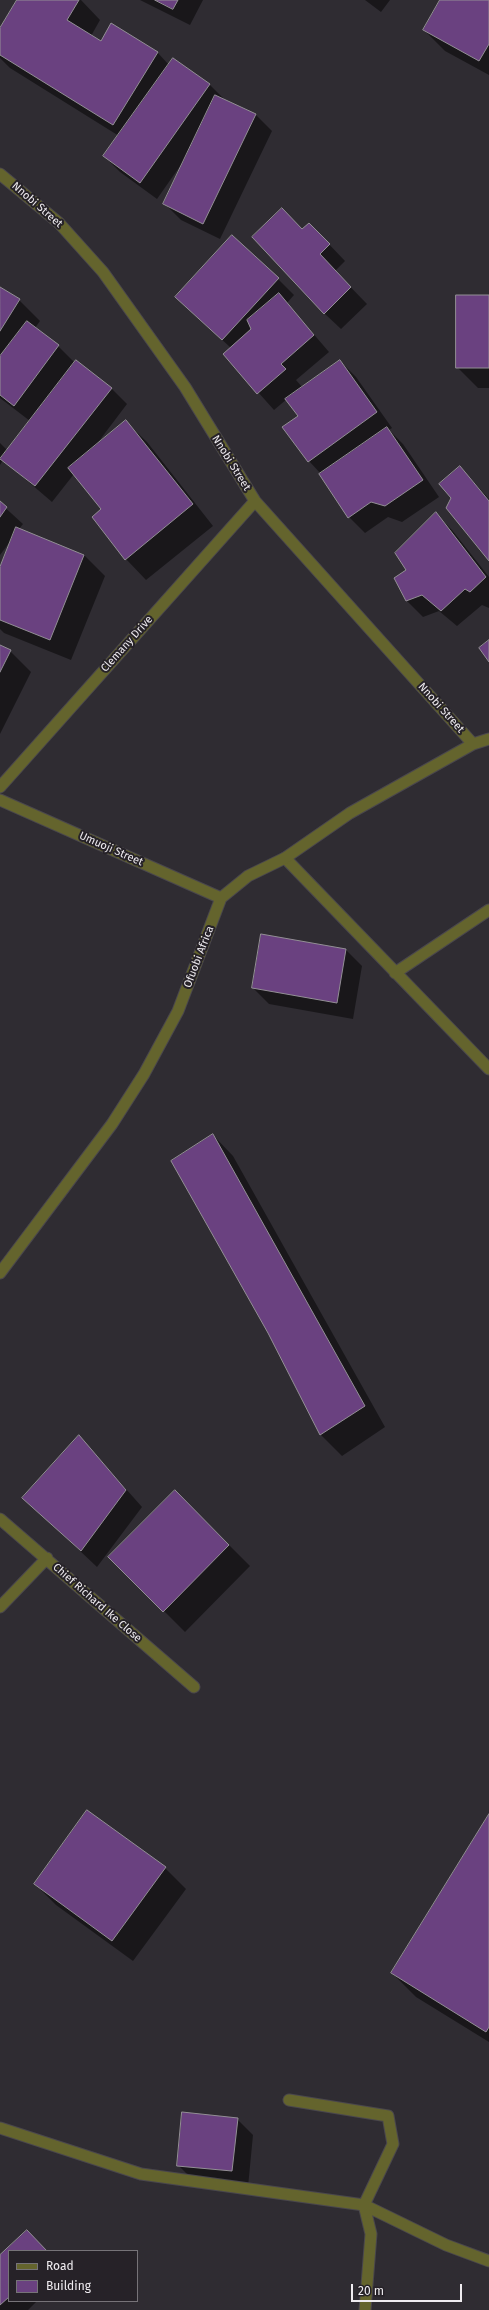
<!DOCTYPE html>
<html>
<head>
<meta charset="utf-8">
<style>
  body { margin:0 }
  #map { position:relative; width:489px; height:2310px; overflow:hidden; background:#2f2c32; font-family:"Fira Sans",sans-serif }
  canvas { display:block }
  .legend { position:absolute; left:8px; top:2250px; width:130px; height:52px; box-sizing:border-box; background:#262228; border:1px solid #767378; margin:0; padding:5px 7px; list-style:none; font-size:12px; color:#efecf0 }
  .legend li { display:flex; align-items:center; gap:8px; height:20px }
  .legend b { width:20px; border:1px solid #767378 }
  .scale { position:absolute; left:351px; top:2284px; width:111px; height:18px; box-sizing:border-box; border:2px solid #efecf0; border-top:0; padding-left:5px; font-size:12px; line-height:14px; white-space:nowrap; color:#efecf0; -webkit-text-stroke:3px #262228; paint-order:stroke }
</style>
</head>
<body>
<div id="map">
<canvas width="489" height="2310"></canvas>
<ul class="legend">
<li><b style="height:5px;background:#64642d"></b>Road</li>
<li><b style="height:11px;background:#6a4180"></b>Building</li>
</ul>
<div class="scale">20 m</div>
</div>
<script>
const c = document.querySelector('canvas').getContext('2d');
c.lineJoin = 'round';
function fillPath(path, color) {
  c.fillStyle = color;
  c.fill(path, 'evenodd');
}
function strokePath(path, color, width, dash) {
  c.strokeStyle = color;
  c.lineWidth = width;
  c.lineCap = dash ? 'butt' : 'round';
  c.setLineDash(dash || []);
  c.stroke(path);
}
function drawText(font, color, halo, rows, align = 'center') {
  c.font = font + ' "Fira Sans",sans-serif';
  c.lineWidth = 4;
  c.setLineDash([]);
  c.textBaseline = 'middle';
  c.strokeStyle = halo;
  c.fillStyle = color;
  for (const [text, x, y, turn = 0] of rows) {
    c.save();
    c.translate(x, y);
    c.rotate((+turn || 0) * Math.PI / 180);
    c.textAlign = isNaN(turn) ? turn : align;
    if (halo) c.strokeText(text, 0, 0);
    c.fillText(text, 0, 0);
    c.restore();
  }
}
fillPath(new Path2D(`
  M18 0H81L100 20 91 36 101 42 158 53 169 65 173 59 210 85 226 101 256 115 272 131 220 239 181 220 165 204 185 159 157 199 120 172 104 156 119 136 10 68 0 58V30Z
  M140 0H203L190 25Z
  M365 0H390L381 12Z
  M441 0H489V75L445 51 424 30Z
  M303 230 325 240 345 261 335 271 367 304 341 329 324 313Z
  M278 279 294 295 287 303 329 352 296 380 303 388 340 361 356 377 392 428 389 430 403 444 439 497 402 522 388 517 365 533 349 517 321 474 309 461 299 416 287 399 274 410 224 354 231 348 193 313Z
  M0 288 19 300 40 321 35 328 58 346 75 363 111 388 127 404 96 445 126 422 147 442 213 526 146 580 126 559 103 509 74 474 52 502 3 460 0 465V443L8 451 30 421 0 398Z
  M489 296V388H478L457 367Z
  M460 467 489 499V559L452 498Z
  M0 503 23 524 19 529 84 555 105 576 71 660 4 633 0 629V570L12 539 0 555Z
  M436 514 452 530 489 577V608L482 605 457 626 439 611 423 617 407 601 395 578 408 570Z
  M0 646 10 651 31 672 0 734Z
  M346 950 362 966 353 1019 269 1004 253 988Z
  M213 1135 233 1156 385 1427 342 1456 321 1435 269 1333Z
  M79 1436 142 1507 97 1567 24 1498Z
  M175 1491 250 1566 185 1632 110 1557Z
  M489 1816V2042L416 1997 392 1973Z
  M165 1868 186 1889 133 1961 56 1905 35 1884Z
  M237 2119 253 2135 248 2187 195 2182 178 2165Z
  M27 2231 47 2251H9V2301H37L28 2310H0V2257Z`), '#0007');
const building = new Path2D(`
  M17 0H79L67 20 101 41 111 23 158 52 113 125 0 55V28Z
  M155 0H178L173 9Z
  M440 0H489V44L479 61 423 30Z
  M173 58 210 84 140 183 103 156Z
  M215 95 256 114 203 224 163 204Z
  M282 208 302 229 309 223 330 244 320 254 351 287 324 314 252 237Z
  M232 235 279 278 222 340 175 297Z
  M0 287 20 299 0 331Z
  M279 293 314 335 281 364 286 369 257 394 223 354 251 329 247 320Z
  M456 295H489V368H456Z
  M27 321 59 345 14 406 0 395V356Z
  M76 360 112 388 35 486 0 459Z
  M340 360 377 412 308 462 282 427 298 416 285 399Z
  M126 420 193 504 125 560 92 517 101 509 68 468Z
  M387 427 423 480 385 506 371 502 348 518 319 474Z
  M460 466 489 501V561L446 508 451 498 439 484Z
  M0 501 7 507 0 517Z
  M436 512 486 577 470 592 465 589 441 611 422 595 406 601 394 578 406 570 395 553Z
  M16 527 84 555 50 640 0 620V567Z
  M489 640V662L479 648Z
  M0 645 11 650 0 672Z
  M261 934 346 949 337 1003 252 988Z
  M213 1134 365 1406 320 1435 268 1333 171 1161Z
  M79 1435 126 1490 81 1551 22 1498Z
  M175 1490 229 1545 163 1612 108 1557Z
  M87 1810 166 1867 112 1941 34 1884Z
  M489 1814V2027L486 2032 391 1973Z
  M182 2112 238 2118 232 2171 177 2166Z
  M27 2230 47 2251H9V2297L0 2305V2255Z`);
fillPath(building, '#6a4180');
strokePath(building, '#938f95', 1);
const service = new Path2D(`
  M285 858 489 1069
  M395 973 489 910`);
const minor = new Path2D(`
  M0 174 59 223 103 272 185 387 255 501 473 744
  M0 787 255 501
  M0 800 221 898
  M0 1273 112 1124 144 1074 178 1011 221 898 248 876 285 858 350 813 473 744 489 739
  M0 1519 194 1687
  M0 1607 47 1558
  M289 2100 388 2116 393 2144 364 2205 371 2234 365 2310
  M0 2128 141 2174 364 2205 446 2245 489 2261`);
strokePath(service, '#4a474d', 13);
strokePath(minor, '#4a474d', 13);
strokePath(service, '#64642d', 11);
strokePath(minor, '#64642d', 11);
drawText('11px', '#efecf0', '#262228', [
  ["Nnobi Street",37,205,41],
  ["Nnobi Street",231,463,58],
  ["Clemany Drive",127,644,-48],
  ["Nnobi Street",441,708,48],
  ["Umuoji Street",111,849,24],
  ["Ofuobi Africa",199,957,-69],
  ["Chief Richard Ike Close",97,1603,41]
]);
</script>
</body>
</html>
